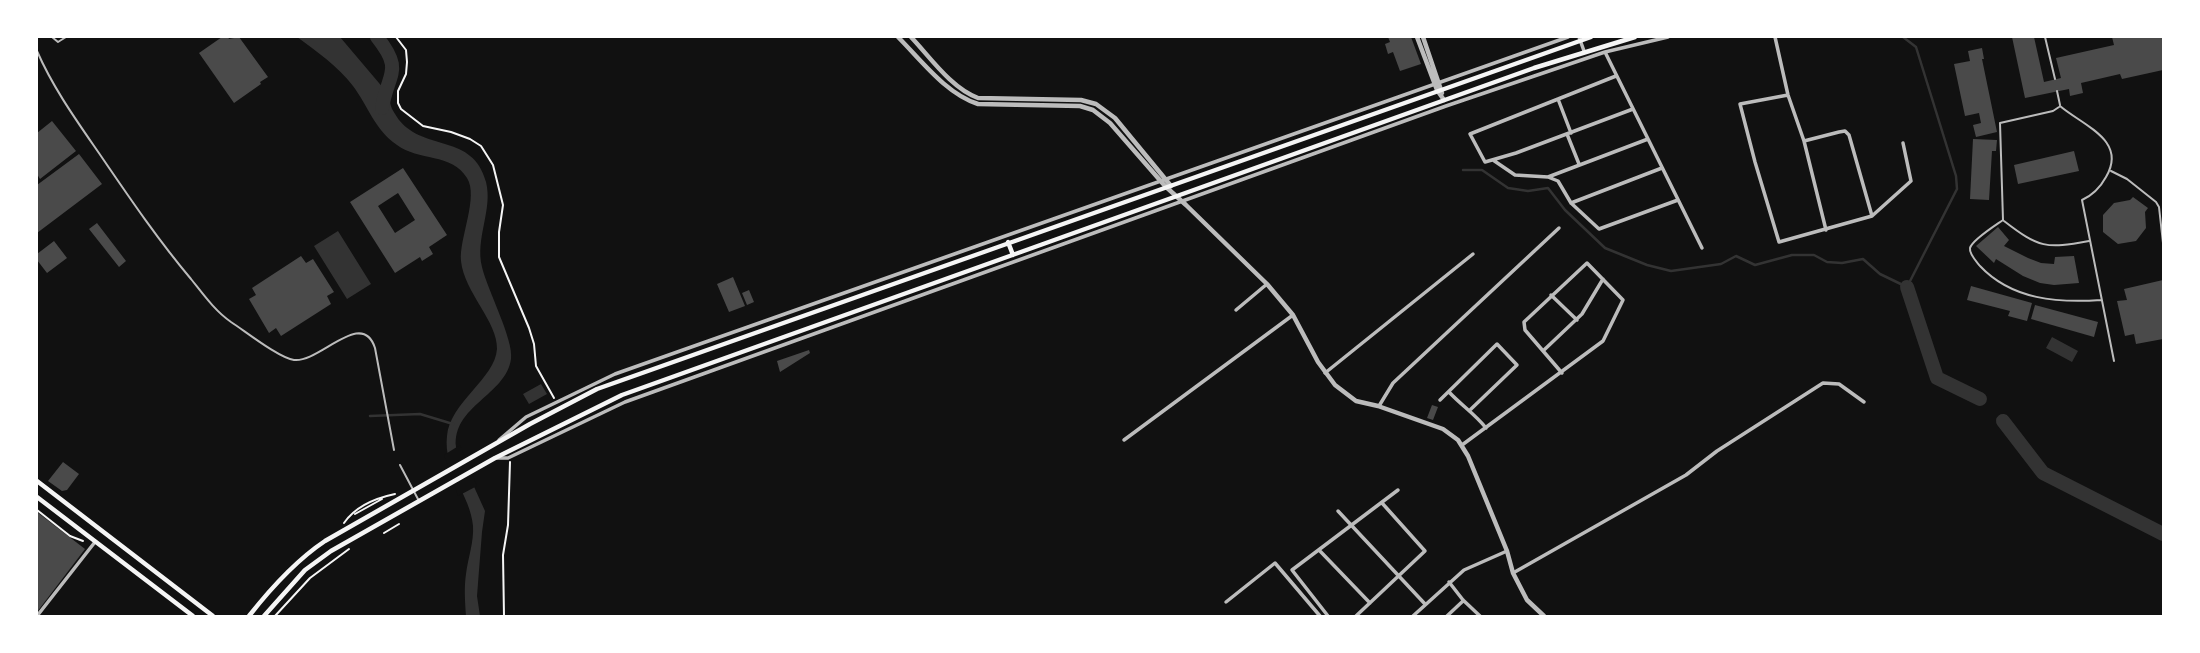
<!DOCTYPE html>
<html>
<head>
<meta charset="utf-8">
<style>
  body { margin:0 }
  #map { position:relative; width:2200px; height:653px; overflow:hidden; background:#111; font-family:"Public Sans",sans-serif }
  canvas { display:block }
  .frame { position:absolute; inset:0; border:38px solid #fff; pointer-events:none }
</style>
</head>
<body>
<div id="map">
<canvas width="2200" height="653"></canvas>
<div class="frame"></div>
</div>
<script>
const c = document.querySelector('canvas').getContext('2d');
c.lineJoin = 'round';
function fillPath(path, color) {
  c.fillStyle = color;
  c.fill(path, 'evenodd');
}
function strokePath(path, color, width, dash) {
  c.strokeStyle = color;
  c.lineWidth = width;
  c.lineCap = dash ? 'butt' : 'round';
  c.setLineDash(dash || []);
  c.stroke(path);
}
fillPath(new Path2D(`
  M297 37H340L390 96C389 106 393 111 399 120 425 152 473 133 486 182 493 210 475 238 482 267 487 289 514 340 511 359 506 395 452 406 456 447L485 511 482 532 477 596 480 616H466C465 602 464 587 466 574 468 558 474 542 473 526 471 496 443 470 447 436 450 402 495 379 497 349 498 322 464 292 461 261 459 238 479 197 467 178 452 153 418 161 397 145 375 130 368 106 353 86 338 66 316 51 297 37Z
  M338 231 371 284 347 299 314 246Z
  M2052 337 2078 351 2072 362 2046 348Z
  M541 384 547 394 529 404 523 394Z`), '#333');
fillPath(new Path2D(`
  M460 445 477 486 458 496 444 455Z`), '#111');
strokePath(new Path2D(`
  M1463 170H1482L1508 188 1528 191 1548 188 1565 210 1605 248 1647 265 1671 271 1721 264 1736 256 1755 265 1792 255H1814L1827 262 1842 263 1863 259 1880 274 1907 287 1957 189 1956 176 1916 47 1903 37
  M370 416 420 414 453 424`), '#333', 2.5);
strokePath(new Path2D(`
  M377 37C404 71 388 72 382 108
  M1907 287 1937 378 1980 399
  M2003 421 2043 473 2163 534`), '#333', 14);
fillPath(new Path2D(`
  M222 37H228L229 39 239 37 268 77 260 82 261 84 234 103 199 53Z
  M1388 37H1411L1421 64 1400 71 1393 52 1388 54 1385 44 1390 42Z
  M2012 37H2034L2044 82 2061 78 2056 58 2114 45 2112 37H2163V70L2122 79 2120 74 2081 83 2083 93 2070 96 2069 89 2025 98Z
  M1982 48 1984 59H1982L1997 132 1976 137 1973 125 1981 123 1979 113 1965 116 1954 64 1970 61 1968 51Z
  M52 121 76 151 40 179 37 174V133Z
  M1973 139 1997 140 1996 151H1992L1989 200 1970 199Z
  M2074 151 2079 171 2018 184 2014 165Z
  M79 154 102 184 37 233V185Z
  M403 168 447 235 429 247 433 254 422 261 420 257 395 273 350 202ZM398 193 415 220 395 233 378 206Z
  M2133 197 2148 208 2145 212 2146 228 2136 241 2118 244 2103 232V215L2114 203 2130 200Z
  M97 223 126 261 119 267 89 229Z
  M1998 227 2009 240 2004 246 2028 258 2041 263 2054 264 2055 257 2074 256 2079 283 2054 285 2040 283 2023 276 1996 259 1994 263 1976 246Z
  M54 241 67 258 47 273 37 260V254Z
  M301 256 306 263 313 259 334 292 327 296 331 304 281 336 276 328 269 333 249 299 256 295 252 288Z
  M733 277 745 306 729 312 717 284Z
  M2163 280V339L2136 344 2134 334 2125 336 2117 301 2127 300 2124 289Z
  M1971 286 2032 303 2027 321 2008 316 2010 311 1967 300Z
  M749 290 754 302 747 305 742 293Z
  M2035 305 2098 322 2094 337 2031 319Z
  M809 350 810 353 780 372 777 361Z
  M1432 405 1438 407 1433 420 1427 418Z
  M63 462 79 474 67 490 62 491 48 481Z
  M37 512 85 549 37 612Z`), '#4a4a4a');
strokePath(new Path2D(`
  M396 37 406 50 407 62 406 74 398 91V103L401 109 423 126 451 132 470 139 481 146 493 165 503 205 499 232V257L529 328 534 344 536 366 554 398
  M37 510 70 536 83 541
  M355 514 382 499
  M344 523C355 507 376 498 395 494
  M384 533 399 524
  M275 616 310 578 349 549
  M504 616 503 555 508 525 510 462`), '#f5f5f5', 2);
strokePath(new Path2D(`
  M52 37 58 42 66 37
  M2045 37 2055 79
  M37 51C54 90 79 124 103 159 131 200 159 241 191 279 203 294 215 311 231 322 245 331 279 358 294 360 320 363 362 308 375 348L394 450
  M2057 91 2060 105
  M2060 106C2082 125 2128 140 2106 177 2100 188 2093 195 2082 200L2114 361
  M2111 171 2127 179 2156 202 2159 207 2163 243
  M2003 220C1996 225 1972 240 1970 248 1969 254 1976 261 1980 266 2012 300 2058 303 2101 300
  M2003 220 2000 123 2053 111 2059 107
  M2004 221C2039 248 2046 249 2089 241
  M400 465 419 501`), '#bcbcbc', 2);
strokePath(new Path2D(`
  M1579 37 1584 51
  M1775 37 1788 95 1804 141 1826 230
  M1605 52 1702 248
  M1616 76 1470 134 1485 162 1516 153 1633 109
  M1788 95 1740 104 1755 162 1779 242 1872 216 1849 135 1845 131 1839 132 1804 141
  M1558 99 1571 133
  M1567 134 1579 164
  M1493 160 1515 175 1548 177 1558 181 1571 203 1599 229 1678 200
  M1548 177 1648 139
  M1571 203 1662 168
  M1872 216 1911 181 1903 143
  M1551 295 1577 320
  M1236 310 1267 284
  M1544 350 1582 314 1603 279
  M1325 373 1473 254
  M1449 392C1461 405 1475 414 1486 428
  M1440 400 1497 344 1517 365 1470 410
  M1379 406 1393 383 1559 228
  M499 440 526 417 615 374 1568 37
  M1124 440 1293 315
  M1462 445 1603 341 1623 300 1587 263 1524 322 1525 330 1562 373
  M496 458H508L625 402 1446 106 1605 52 1668 37
  M1338 511 1425 604
  M1319 550 1370 603
  M1513 573 1686 475 1717 451 1823 383 1839 384 1864 402
  M1449 582 1463 600 1480 616
  M1226 602 1275 563 1320 616
  M37 616 95 542
  M1328 616 1292 570 1398 490
  M1356 616 1425 551 1382 503
  M1413 616 1464 570 1507 551
  M1447 616 1463 601`), '#bcbcbc', 3.5);
strokePath(new Path2D(`
  M898 37C921 60 946 94 978 104L1080 106 1093 110 1110 123 1165 186 1186 205 1267 284 1293 315 1318 362 1335 385 1356 401 1378 406 1443 429 1458 440 1468 456 1507 551 1513 573 1527 600 1544 616
  M911 37C930 57 951 88 978 98L1081 100 1096 104 1115 118 1171 186
  M1417 37 1437 90 1444 100
  M1423 37 1442 93`), '#bcbcbc', 4.5);
strokePath(new Path2D(`
  M1008 242 1013 255
  M37 481 213 616
  M37 497 193 616
  M249 616C271 588 295 561 325 541L530 424 597 389 1591 37
  M264 616 305 570 331 551 495 458 622 395 1534 68 1635 37`), '#f5f5f5', 4.5);
</script>
</body>
</html>
